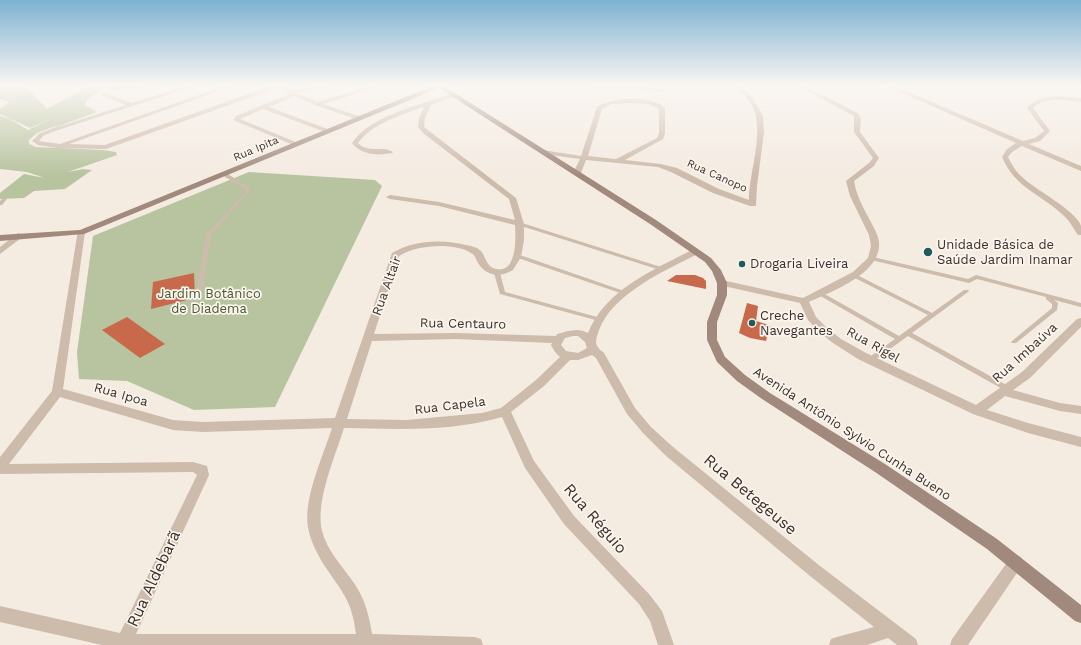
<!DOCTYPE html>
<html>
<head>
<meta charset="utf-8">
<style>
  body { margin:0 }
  canvas { display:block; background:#f4ebe1 }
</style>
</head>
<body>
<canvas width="1081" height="645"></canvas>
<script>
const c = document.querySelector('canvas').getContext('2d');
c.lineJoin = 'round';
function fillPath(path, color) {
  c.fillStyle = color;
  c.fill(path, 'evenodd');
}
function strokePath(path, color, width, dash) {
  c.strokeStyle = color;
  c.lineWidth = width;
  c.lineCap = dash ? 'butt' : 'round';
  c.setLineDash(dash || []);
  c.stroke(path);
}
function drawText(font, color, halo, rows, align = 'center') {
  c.font = font + ' "Work Sans",sans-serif';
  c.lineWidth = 3.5;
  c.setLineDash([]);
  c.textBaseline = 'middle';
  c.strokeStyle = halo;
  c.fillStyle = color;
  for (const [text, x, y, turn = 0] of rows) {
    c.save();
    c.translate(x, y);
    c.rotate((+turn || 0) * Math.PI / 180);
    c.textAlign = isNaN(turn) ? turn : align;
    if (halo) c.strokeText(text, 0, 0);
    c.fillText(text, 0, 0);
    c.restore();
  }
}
fillPath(new Path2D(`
  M8 85H25L47 109 80 91 86 85H110C102 91 88 96 85 105L97 112 51 129 58 125 37 133 29 140V144L36 147 103 150 116 152 117 155 68 172 83 169 92 170 65 189 34 191 24 198 0 199V193L24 174 45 178 27 172 0 169V116L10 119 28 130 53 118 30 128 0 114V109L9 102 0 99V86Z
  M249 172 375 180 382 186 275 407 194 410 127 381 79 379 77 352 93 236Z`), '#b8c4a0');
fillPath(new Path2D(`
  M113 85H152V86L109 90Z
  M194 273 195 298 151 309 153 282Z
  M676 275H695L703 278 706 281V289L667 281Z
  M747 303 758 306 756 321 769 325 775 331 762 334 767 337 766 341 750 338 739 333Z
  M127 317 165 344 140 358 102 330Z`), '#c8694b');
fillPath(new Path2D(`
  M222 173H226L249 187 250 191 211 235 202 292 199 294 196 292 206 235 246 191 245 189 222 175Z
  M3 198H7V199L2 205H0V201Z
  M518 223H522L664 268 665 269 662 271 660 270 518 225Z
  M517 254 627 292 628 293 627 294H623L515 257 514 256 515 255Z
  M873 257 968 279 976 275 1081 303V307L1054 300 1058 303 1057 310 1016 343H1012L1011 342 1012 341 1052 308V304L1046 299V297L977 279 969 283 871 260 870 259Z
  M497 271 500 273 505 292 601 318 602 319 599 321 500 294 494 273Z
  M853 273 932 313 964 290H968L969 291 968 292 912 333 1010 387 1011 389 1010 391H1006L908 336 872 362H868L867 360 868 358 895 339 817 294 816 293 817 292H821L899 336 928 315 851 276 850 275 851 274Z`), '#cdbbac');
fillPath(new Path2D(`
  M189 85H198L52 132 43 136 39 141 60 144 227 85H236L69 144 105 145 273 85H281L292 90 331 85H347L298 93 317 102 374 85H383L323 104 361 117V119L359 120 315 105 295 96 269 107 330 130 331 131 328 133 263 109 240 119 298 143V145L296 146 233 120 236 116 290 94 277 88 106 149 57 148 38 145 32 141 39 134 48 130 126 105 101 95V93H105L132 103Z
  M579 85 663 88 666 90 663 92 582 87Z
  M730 85H737L750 94 763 116 764 132 757 186 756 206H750L713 193 671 172 658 167 586 160 581 173 577 175 573 173 580 159 543 154 540 152 543 150 581 156 597 107C613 97 651 95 665 108V133L663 139 625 160 661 164 677 168 719 189 749 200C749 169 770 120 745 96 741 92 735 89 730 85ZM631 103 649 104 659 109V133L657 138 616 159 588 156 602 109 612 104Z
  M796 85H803L859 114 861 120 860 132 879 158 874 166 854 181C857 200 868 215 876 232 893 269 835 290 809 302L816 317 826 327 841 339 866 353 976 405 1022 372 1077 319 1081 318V327L1030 378 1013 390 1060 403 1081 406V414L1060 411 1005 396 987 410 1028 423 1081 437V447L1028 433 973 414 858 359 833 343 818 331 808 320 800 303 719 285 717 283 722 280 803 298 853 272 868 258 871 246 869 235 850 196 846 181 869 163 873 158 854 132V116Z
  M884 85H892L1023 141 1035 138 1044 131 1027 108C1040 92 1063 97 1081 98V102C1066 100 1045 96 1033 108L1050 131 1040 141 1029 144 1081 166V171L1022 146 1012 152 1008 157C1012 165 1016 172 1022 177 1034 189 1077 211 1081 226 1081 229 1081 233 1081 235H1078C1073 228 1070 221 1063 215 1041 194 1015 188 1002 157L1007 149 1016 143Z
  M451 94 456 95 431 105 425 118 424 127 516 198 524 224V240L521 257 513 270C500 278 486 276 478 263 476 259 475 255 471 253 453 242 416 245 399 256L374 334 456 333 556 336 557 334C568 331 578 327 588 333 605 290 653 270 692 250H698L699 252 698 254C666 270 613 293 599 330 595 342 594 345 604 353L635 408 651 427 673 447 820 566 916 639 918 645H897L888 638 867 645H829L831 639 837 637 874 627 810 576 665 455 643 433 627 414 596 358 592 355 578 360H570L544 386 511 412 534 461 574 516 649 594 662 611 674 645H658L650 621 639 604 564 524 525 468 502 417C451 432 396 429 344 428 335 457 315 501 322 531 327 551 343 567 354 583 365 599 369 615 372 634L475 637 481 639 483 645H102L0 622V606L120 633 197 475 193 472 0 474V457L52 391 78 230H81L85 232 63 389 173 420 203 422 335 418 392 253C414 240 442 239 466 245 471 246 477 247 481 251 486 257 486 267 496 269 517 274 516 238 515 225L439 206 390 199 386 197 390 195 439 202 515 220 509 199 423 133 418 127 419 118 424 107C402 115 372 123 358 143 368 154 383 145 393 152L392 153C378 156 361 155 352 143 371 115 420 105 451 94ZM573 336H578L585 342 587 348 578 353 566 351 561 345 565 338ZM456 339 552 343 551 345 555 352 560 357 536 380 501 408 482 413 407 420 347 419 372 341ZM60 397 173 430 203 432 332 428C323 457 301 502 309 532 312 544 318 555 324 565 342 592 352 600 356 634H136L209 475 207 466 193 462 9 464Z
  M18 233 21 234V238L0 254V247Z
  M1016 555 1021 557 1023 562 1021 567 968 645H950L952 639 1011 557Z`), '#cdbbac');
fillPath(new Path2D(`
  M435 85H442L656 220 711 258 721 270 727 283V295L717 322V340L725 357 745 375 770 393 885 464 997 539 1081 605V623L1075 621 987 549 875 472 762 399 737 381 717 362 707 340V322L717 295V283L712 271 705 262 650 224 439 88 84 234 0 241V235L80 230Z`), '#a18a7d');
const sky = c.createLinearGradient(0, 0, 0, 175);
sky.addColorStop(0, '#7eb2d2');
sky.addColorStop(0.49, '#faf6f2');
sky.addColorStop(1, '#faf6f200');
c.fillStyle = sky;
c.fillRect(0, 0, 1081, 175);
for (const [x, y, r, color] of [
  [928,252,5,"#1f5a5e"],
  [742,264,4,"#1f5a5e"],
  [752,323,4,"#1f5a5e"]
]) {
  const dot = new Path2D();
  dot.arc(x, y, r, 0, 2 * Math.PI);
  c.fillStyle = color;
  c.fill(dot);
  strokePath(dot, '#fbf5ee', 1.5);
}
drawText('11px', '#3b302b', '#fbf5ee', [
  ["Rua Ipita",256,149,-23],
  ["Rua Canopo",717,176,24]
]);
drawText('13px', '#3b302b', '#fbf5ee', [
  ["Unidade Básica de",937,245],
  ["Saúde Jardim Inamar",937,260],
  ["Drogaria Liveira",750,264],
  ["Creche",760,316],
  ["Navegantes",760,331]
], 'left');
drawText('13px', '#3b302b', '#fbf5ee', [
  ["Rua Altair",387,286,-70],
  ["Rua Centauro",463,324,1],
  ["Rua Rigel",873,345,29],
  ["Rua Imbaúva",1025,353,-42],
  ["Rua Ipoa",121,395,16],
  ["Rua Capela",450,406,-7],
  ["Avenida Antônio Sylvio Cunha Bueno",852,434,33]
]);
drawText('13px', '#4a5a2e', '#fbf5ee', [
  ["Jardim Botânico",209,294],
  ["de Diadema",209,309]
]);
drawText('16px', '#3b302b', '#fbf5ee', [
  ["Rua Betegeuse",750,495,40],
  ["Rua Réguio",595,519,49],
  ["Rua Aldebarã",154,579,-65]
]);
</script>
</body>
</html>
